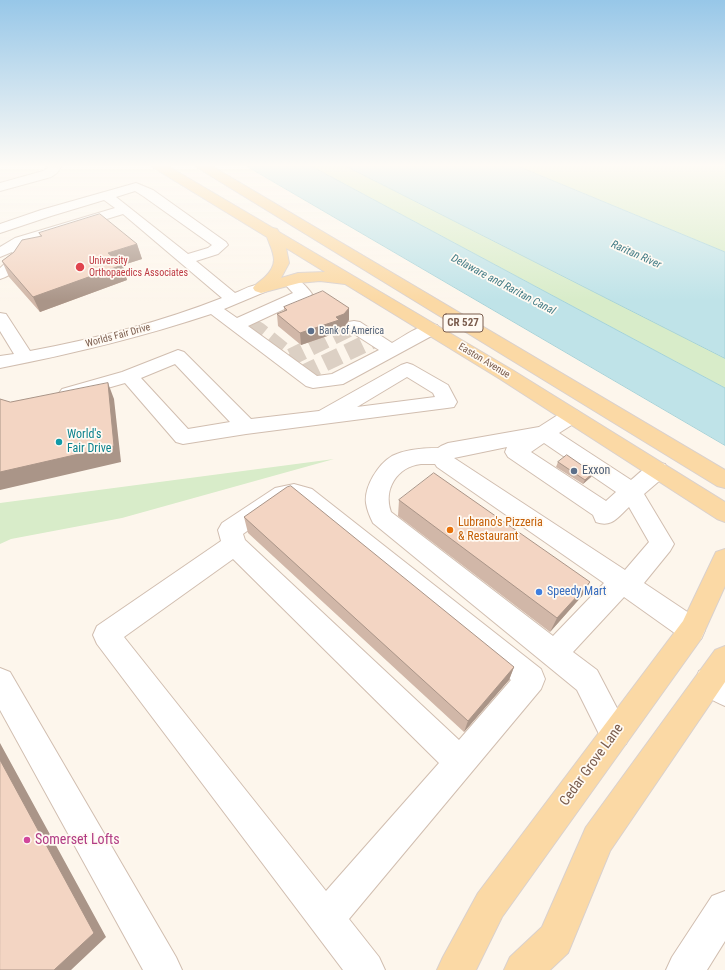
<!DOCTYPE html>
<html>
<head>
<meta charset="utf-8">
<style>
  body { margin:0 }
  canvas { display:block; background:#fdf6ec }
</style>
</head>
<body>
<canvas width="725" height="970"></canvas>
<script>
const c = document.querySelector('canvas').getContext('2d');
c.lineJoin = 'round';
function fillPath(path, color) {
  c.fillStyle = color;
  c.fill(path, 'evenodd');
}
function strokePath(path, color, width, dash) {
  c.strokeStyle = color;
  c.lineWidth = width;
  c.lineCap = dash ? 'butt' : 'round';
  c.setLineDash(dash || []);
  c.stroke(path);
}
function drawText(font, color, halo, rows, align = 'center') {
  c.font = font + ' "Roboto Condensed",sans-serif';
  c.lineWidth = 3.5;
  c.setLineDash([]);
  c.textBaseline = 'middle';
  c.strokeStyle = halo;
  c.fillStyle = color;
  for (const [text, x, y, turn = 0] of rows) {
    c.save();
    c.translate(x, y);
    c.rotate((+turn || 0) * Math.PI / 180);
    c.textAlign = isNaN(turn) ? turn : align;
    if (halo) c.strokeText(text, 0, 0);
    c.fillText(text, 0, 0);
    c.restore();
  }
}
fillPath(new Path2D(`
  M309 165H344L725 358V388Z
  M515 165H725V252Z
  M334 459 122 518 11 539 0 544V503Z`), '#d8ecc9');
const water = new Path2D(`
  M245 165H309L725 388V445Z
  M344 165H515L725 252V358Z`);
fillPath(water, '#bfe3e8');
strokePath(water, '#a5d3da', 1);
strokePath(new Path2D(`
  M248 334 258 330 291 357 354 326
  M302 374 375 339`), '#dcd0c4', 17, [17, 8]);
const minor = new Path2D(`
  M46 165H60L61 167 57 173 51 177 0 191V183L43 171 48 168Z
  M136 183 153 190 226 242 228 245 218 254 196 261 235 293C245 289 256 282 267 285L269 288 267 291 224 309 237 318 293 293 282 281 285 278C296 275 306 285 312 294L310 297 248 326 317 376 332 374 379 350 348 330 346 326 348 322 354 321 360 322 392 343C405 336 422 322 437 325L440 329 437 333 343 384 313 388 306 386 211 314C142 337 71 354 0 368V356L14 354 0 331V313L6 314 30 351C95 339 161 322 222 298L123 214 25 244 22 246 27 254C22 266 13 275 0 279V268L9 260 13 254 12 252 0 257V247L15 238 115 208 104 200 51 216 0 233V224L41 210ZM135 191 143 196 212 245 208 248 188 254 116 197Z
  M178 350 184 352 251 419 319 411 401 365 407 363 413 365 448 385 457 402 454 407 447 408 246 434 183 444 176 442 125 383 69 399 62 397 59 393 62 389 122 372ZM175 364 230 422 188 429 141 378ZM407 377 433 393 435 397 357 407Z
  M571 409 578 411 581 416 578 421 559 433 631 480C642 471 650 460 665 464L668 470 665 476 644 494 674 544 670 551 644 583 701 621 705 630 701 639 692 642 683 639 624 597 573 652 597 670 630 733 626 744 615 748 604 744 577 690 373 523C370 517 367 510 366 503 364 487 378 464 392 456 406 449 423 448 438 448L441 446 448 443 539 427 564 411ZM544 443 616 492 606 501 531 452ZM507 447 505 452 508 457 593 515 596 522C612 528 618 517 629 507L649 542 625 570 454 458ZM421 464H435L437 467 604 583 553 636 391 512C383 489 397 467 421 464Z
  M294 484 312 489 541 669 545 679 541 689 349 919 379 957 385 970H343L97 644 93 635 97 626 221 541 218 530 222 523 275 488ZM294 500 511 680 459 740 245 540 243 534 289 501ZM233 559 439 763 326 891 124 637Z
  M709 667 725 675V706C711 700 701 695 695 681L699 671Z
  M0 668 10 672 176 957 182 970H143L0 710Z
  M725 891V941L707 970H666L672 957 712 896Z`);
const major = new Path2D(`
  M152 165H166L273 228 277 229 279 232 514 371 725 502V522L717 519 500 379 345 284 320 281 299 283 261 293 255 291 253 288C256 283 261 281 265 277 280 263 273 253 267 237L154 168ZM286 248 325 272 298 273 281 278 289 263Z
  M196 165H210L725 470V488L717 486 198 168Z
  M725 549V586L701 639 502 917 476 970H437L443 957 478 893 683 621 716 552Z
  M725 646V682L610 851 568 953 550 970H504L510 957 542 927 586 827 715 650Z`);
strokePath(minor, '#d1beb0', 2);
strokePath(major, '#dad1cd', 2);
fillPath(minor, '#fff');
fillPath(major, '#fbd9a5');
fillPath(new Path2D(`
  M39 233 137 244 142 259 123 265 127 280 40 312 9 277 2 261 14 252 40 236Z
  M284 307 349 320 345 326 339 328V332L301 345 278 326 277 314 284 311Z
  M558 462 593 473 591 477 583 484 556 467Z
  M399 500 582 596 550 632 398 516Z
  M244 517 514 667 509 680 464 732 248 533Z`), '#d1b7a8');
fillPath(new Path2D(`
  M137 244 142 259 123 265 127 280 40 312 33 297 108 253Z
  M349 308V320L345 326 339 328V332L301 345 300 333 336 317Z
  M108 383 114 399 121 462 0 490V472Z
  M593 473 591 477 583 484 585 480Z
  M590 582 582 596 550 632 557 618Z
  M514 667 509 680 464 732 468 721Z
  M0 743 106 937 71 970H54L0 760Z`), '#aa9588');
const building = new Path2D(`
  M100 214 137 244 108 253 122 265 33 297 2 261 14 252 22 240 42 236 39 233Z
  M323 291 349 308 344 314 336 317 339 320 300 333 277 314 287 310 284 307Z
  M108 383 114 446 0 472V399L10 402Z
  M567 455 593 473 585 480 558 462Z
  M434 473 590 582 557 618 399 500Z
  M291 486 514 667 468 721 244 517 287 487Z
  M0 760 94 933 54 970H0Z`);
fillPath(building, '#f3d5c3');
strokePath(building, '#aa9588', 1);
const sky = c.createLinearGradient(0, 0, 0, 301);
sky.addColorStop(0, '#97c7e8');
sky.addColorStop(0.55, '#fefbf6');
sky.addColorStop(1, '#fefbf600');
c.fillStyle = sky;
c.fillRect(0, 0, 725, 301);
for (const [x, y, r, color] of [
  [80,267,5,"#e0444e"],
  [311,331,4,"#5c6f8a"],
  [59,442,4,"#0f9aa8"],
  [574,471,4,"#5c6f8a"],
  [450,530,4,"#e8710a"],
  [539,592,4,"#3f7fe0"],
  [27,840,4,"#d1479c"]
]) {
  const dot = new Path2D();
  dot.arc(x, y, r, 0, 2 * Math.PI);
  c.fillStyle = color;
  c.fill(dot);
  strokePath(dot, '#fffaf3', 1.5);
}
drawText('10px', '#be3a42', '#fffaf3', [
  ["University",89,261],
  ["Orthopaedics Associates",89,273]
], 'left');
drawText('10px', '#4e5e75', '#fffaf3', [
  ["Bank of America",319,331]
], 'left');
drawText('10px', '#7a5c4d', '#fffaf3', [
  ["Worlds Fair Drive",118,336,-15],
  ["Easton Avenue",484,361,31]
]);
drawText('italic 11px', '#437c86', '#fffaf3', [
  ["Raritan River",636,255,24],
  ["Delaware and Raritan Canal",503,285,28]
]);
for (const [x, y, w] of [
  [463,323,40]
]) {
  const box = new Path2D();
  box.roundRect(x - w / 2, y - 9, w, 18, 3);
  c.fillStyle = '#fffaf3';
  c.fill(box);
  strokePath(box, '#7a5c4d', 1);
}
drawText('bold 11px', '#7a5c4d', null, [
  ["CR 527",463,323]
]);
drawText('12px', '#0d838f', '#fffaf3', [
  ["World's",67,435],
  ["Fair Drive",67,449]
], 'left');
drawText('12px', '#4e5e75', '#fffaf3', [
  ["Exxon",582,471]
], 'left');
drawText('12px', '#c56008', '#fffaf3', [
  ["Lubrano's Pizzeria",458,523],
  ["& Restaurant",458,537]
], 'left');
drawText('12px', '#366cbe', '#fffaf3', [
  ["Speedy Mart",547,592]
], 'left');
drawText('14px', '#7a5c4d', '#fffaf3', [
  ["Cedar Grove Lane",592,765,-54]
]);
drawText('14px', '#b23c85', '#fffaf3', [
  ["Somerset Lofts",35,840]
], 'left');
</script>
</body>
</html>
